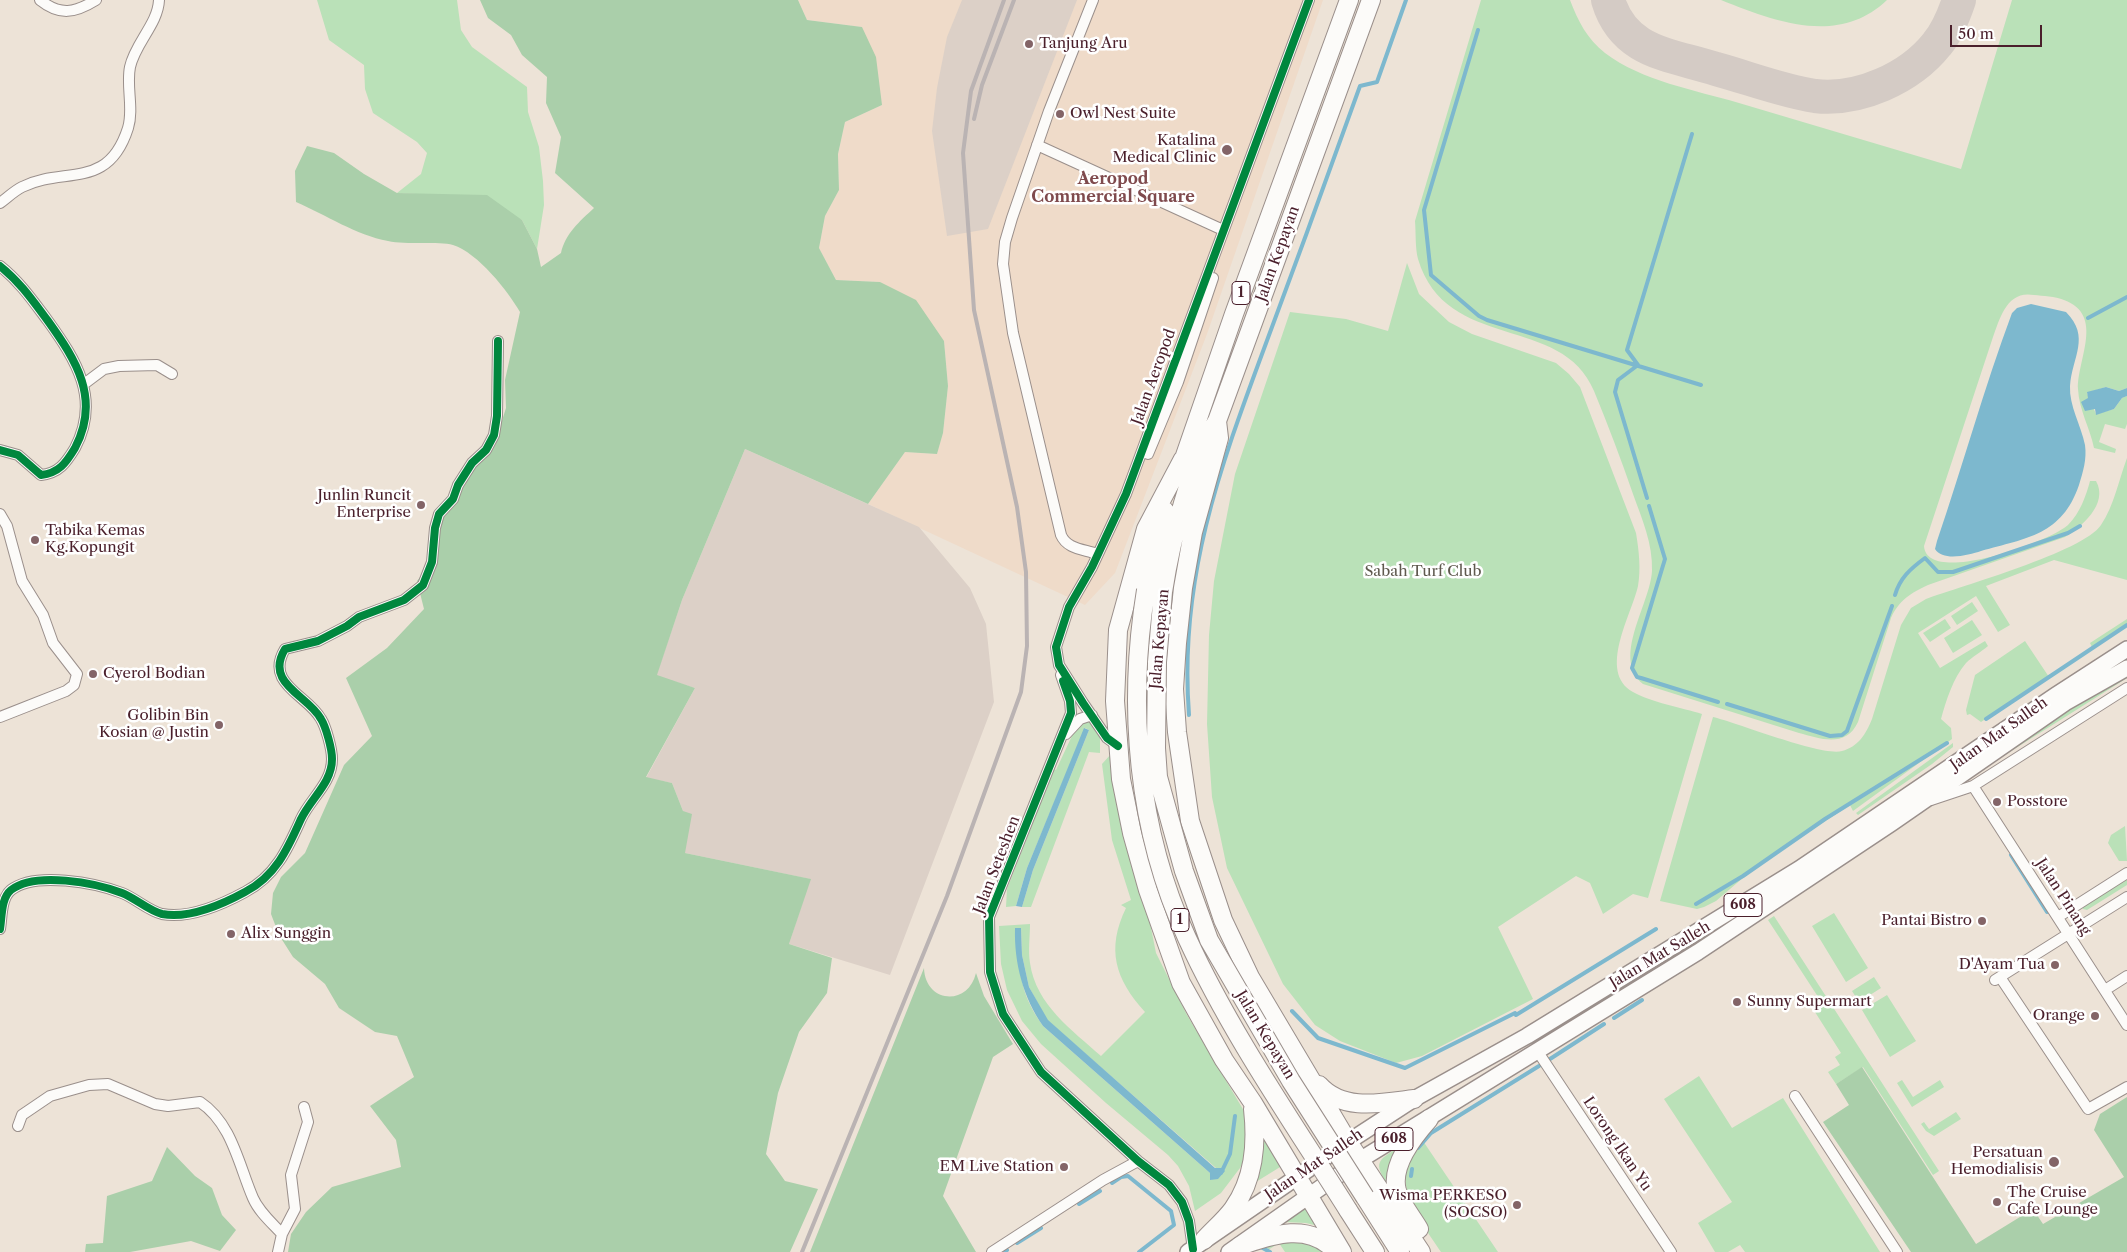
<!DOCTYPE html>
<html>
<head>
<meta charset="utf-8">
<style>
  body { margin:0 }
  #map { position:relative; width:2127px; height:1252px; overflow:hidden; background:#ede3d7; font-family:"Libre Caslon Text",serif }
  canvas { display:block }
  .scale { position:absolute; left:1950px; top:25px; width:92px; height:22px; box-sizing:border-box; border:2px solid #4a1f2b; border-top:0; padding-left:6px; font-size:15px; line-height:18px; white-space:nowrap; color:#4a1f2b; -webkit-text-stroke:4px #fff; paint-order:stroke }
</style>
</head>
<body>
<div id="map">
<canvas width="2127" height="1252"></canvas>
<div class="scale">50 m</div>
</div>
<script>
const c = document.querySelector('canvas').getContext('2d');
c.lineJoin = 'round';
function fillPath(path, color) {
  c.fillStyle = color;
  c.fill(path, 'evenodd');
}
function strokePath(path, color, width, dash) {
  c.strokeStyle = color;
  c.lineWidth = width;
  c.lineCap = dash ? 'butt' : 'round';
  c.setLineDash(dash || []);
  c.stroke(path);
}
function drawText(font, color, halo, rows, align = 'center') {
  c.font = font + ' "Libre Caslon Text",serif';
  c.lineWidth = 5;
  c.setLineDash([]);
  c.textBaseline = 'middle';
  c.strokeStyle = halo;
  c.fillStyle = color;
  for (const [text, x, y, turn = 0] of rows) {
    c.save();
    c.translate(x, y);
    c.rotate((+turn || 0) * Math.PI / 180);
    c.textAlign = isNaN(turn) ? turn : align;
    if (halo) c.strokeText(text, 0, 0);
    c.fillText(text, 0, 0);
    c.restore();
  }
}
fillPath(new Path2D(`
  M798 0H1323L1207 334 1115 573 1085 605 868 504 905 452 937 454 943 433 948 386 944 341 880 282 836 280 819 248 825 216 839 190 838 154 845 122 882 105 862 27 807 20Z`), '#efdbc9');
fillPath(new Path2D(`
  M962 0H1077L988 229 947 236 932 131 937 88 947 37Z
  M745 449 919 527 970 588 986 624 994 702 890 975 789 944 810 879 685 853 683 811 672 783 646 778 695 688 656 676 682 600Z`), '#dcd0c7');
fillPath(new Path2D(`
  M317 0H457L461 30 472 47 527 87 528 112 539 147 543 181 544 205 537 249 522 220 435 195 397 193 421 174 427 153 417 142 373 113 365 89 364 65 329 40Z
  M1481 0H1570C1578 21 1587 39 1605 53 1642 81 1695 90 1739 103 1813 125 1887 147 1961 169L2012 0H2127V388L2119 391 2106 387 2087 393 2096 414 2114 409 2122 398 2127 396V424L2125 429 2105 424 2099 442 2116 449 2115 453 2094 448C2090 428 2079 410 2078 389 2077 360 2105 315 2064 300 2055 296 2043 296 2034 295 2007 290 2000 318 1993 337L1924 546C1927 587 2051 541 2068 525 2080 513 2086 496 2090 481H2096C2109 504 2081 527 2065 537L1928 585C1911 593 1899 600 1891 618L1858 722C1846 748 1821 739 1799 733L1643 684C1611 658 1650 605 1652 571 1653 544 1642 519 1633 494 1621 459 1608 425 1594 391 1562 313 1446 353 1418 259 1415 247 1416 233 1415 221Z
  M1721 0H1887C1839 46 1776 22 1721 0Z
  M1407 263 1419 294 1449 322 1472 334 1556 363 1569 374 1580 387 1636 533C1639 551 1641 569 1638 586 1632 614 1597 672 1633 692 1650 702 1683 708 1702 714L1648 898 1633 894 1603 914 1590 883 1576 876 1498 927 1533 999 1422 1056 1396 1063 1340 1041 1315 1025 1283 984 1227 868 1212 797 1207 724 1209 635 1214 581 1235 474 1290 312 1346 319 1388 331Z
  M2127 458V580L2054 560 1986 586 2010 625 1998 632 1976 596 1918 633 1940 668 1985 641 1988 646C1981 652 1972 657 1966 663 1953 678 1946 701 1941 719L1951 728 1952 739 1853 811 1850 805 1758 865 1716 901 1704 907 1697 909 1660 901 1713 717C1738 723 1823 757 1842 751 1858 747 1866 734 1872 719L1901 625 1911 608 1926 599C1961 586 2083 552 2101 525 2114 506 2119 479 2127 458Z
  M1972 602 1978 611 1957 625 1951 616Z
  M1945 619 1951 628 1930 642 1923 633Z
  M2127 619V627L2092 647 2090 643Z
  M1972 620 1982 635 1953 653 1944 638Z
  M2025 641 2049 677 1981 722 1970 714 1967 715 1966 710 1975 675Z
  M2127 669V678L1954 787Z
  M1094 720 1100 732V753L1089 752 1031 907H1022L1033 870 1089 730 1085 728 1027 868 1016 906 1006 907 1007 889 1054 769 1056 770 1078 723Z
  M1953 743V747L1932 764 1858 815 1856 813Z
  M1111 754 1126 847 1150 923 1156 953 1187 1015 1247 1116 1246 1156 1240 1168 1221 1193 1195 1211 1189 1186 1178 1166 1168 1155 1106 1103 1041 1044 1022 1021 1007 990 1001 964 999 926 1030 924C1030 936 1028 951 1030 963 1036 1005 1072 1030 1101 1056L1145 1012C1115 979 1106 949 1126 908L1121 905 1131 900 1112 840 1102 764ZM1021 928 1022 955 1029 987 1047 1020 1216 1168H1222L1211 1180 1210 1173 1043 1026C1018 991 1019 970 1021 928Z
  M2125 826 2127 861H2119L2108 843 2111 835Z
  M2127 878V885L2087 910 2083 909 2082 907Z
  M1834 913 1868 968 1846 982 1812 926Z
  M1774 916 1939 1171 1933 1175 1863 1067 1836 1084 1828 1072 1840 1065 1835 1057 1841 1053 1815 1012 1824 1006 1768 920Z
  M1874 977 1881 988 1859 1002 1852 991Z
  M1887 995 1916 1041 1890 1057 1862 1010Z
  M1699 1076 1732 1128 1783 1098 1880 1252H1745L1740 1245 1728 1252H1715L1698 1223 1732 1202 1664 1099Z
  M1902 1080 1913 1097 1940 1080 1944 1087 1912 1107 1897 1083Z
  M1956 1112 1961 1119 1934 1136 1926 1131 1921 1124 1924 1122 1929 1129Z
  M1265 1134 1285 1164 1251 1185Z
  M1423 1141 1498 1252H1441C1419 1218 1384 1178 1423 1141Z
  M1396 1149 1388 1186C1376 1165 1374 1162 1396 1149Z
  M1310 1205 1322 1227 1306 1223 1284 1222 1283 1219Z
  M1290 1237 1330 1252H1285L1279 1243 1268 1250 1265 1239Z`), '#bae1b8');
fillPath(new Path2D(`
  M480 0H798L807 20 862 27 876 57 882 105 845 122 838 154 839 190 825 216 819 248 836 280 880 282 916 300 944 341 948 386 943 433 937 454 905 452 868 504 745 449 682 600 657 675 695 688 646 777 672 783 683 811 692 814 685 853 811 879 789 944 832 958 827 993 799 1032 778 1093 766 1154 785 1181 818 1189 790 1252H288L291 1234 306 1212 332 1187 401 1167 396 1140 370 1106 414 1077 397 1036 375 1032 339 1008 325 984 293 957 279 935 271 914 273 893 281 877 305 853 344 765 372 736 346 678 387 648 424 609 417 581 432 562 441 509 499 430 506 408 505 380 520 312C508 291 478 253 453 245 439 241 406 245 388 241 356 235 326 215 296 202L295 171 307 146 334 153 364 174 397 193 487 195 522 220 537 249 541 267 561 253C565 234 580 221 594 208L555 173 561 137 546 103 547 77 522 55 511 35 488 18Z
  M924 968C925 1003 968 1007 976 973L984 996 1013 1044 993 1057 943 1196 976 1252H810Z
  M1862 1067 1976 1244 2033 1209 2043 1224 2124 1177 2094 1130 2100 1114 2127 1097V1252H1911L1823 1122 1849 1105 1836 1084Z
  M167 1147 195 1176 212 1188 222 1215 236 1230 220 1251 191 1241 130 1252H85L86 1244 103 1243 107 1196 152 1181Z`), '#aacfaa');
fillPath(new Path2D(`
  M2031 304 2066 312C2091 337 2072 357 2070 386 2069 406 2081 425 2085 445 2087 459 2083 472 2079 485 2062 535 2027 538 1981 551 1969 555 1943 562 1935 549L1937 541C1963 465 1984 388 2012 313L2017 308Z
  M2106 387 2119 391 2127 388V396L2122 398 2114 409 2096 415 2095 409 2085 411 2081 402 2088 398 2087 392Z
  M1084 728 1089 730 1033 870 1022 907 1016 906 1027 868Z
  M1015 928H1021L1022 955 1029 987 1048 1020 1215 1168H1222L1225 1171 1218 1179 1210 1180V1173L1043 1026C1023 997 1014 963 1015 928Z`), '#7db8ce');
strokePath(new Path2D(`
  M1478 30 1424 210 1431 275 1479 316 1487 320 1701 385
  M2088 318 2127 297
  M1647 498 1615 392 1618 380 1638 365 1627 350 1692 134
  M1649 506 1665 559 1632 668 1637 677 1641 678 1718 702
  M1895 595C1900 578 1910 569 1925 558L1938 572H1953L2068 533 2080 526
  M1727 704 1830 736 1842 735 1847 731 1892 606
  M1189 715C1178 572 1224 457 1272 327 1302 247 1331 166 1360 86L1377 82 1406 0
  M1986 719 2127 625
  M2011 855 2047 912
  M1696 904 1743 876 1825 819 1947 743
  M1292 1011 1318 1038 1405 1068 1515 1013 1516 1015 1656 929
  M1614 1018 1642 1000
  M1550 1059 1604 1024
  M1418 1148 1431 1133 1539 1066
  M1221 1173 1230 1154 1235 1116
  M1411 1176 1412 1169
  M1112 1183 1121 1177 1128 1176 1171 1211 1174 1225 1139 1252
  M1079 1204 1100 1191
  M1017 1243 1041 1228
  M1259 1246 1270 1252
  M1004 1252 1007 1250`), '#7db8ce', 4);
strokePath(new Path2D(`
  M1608 0C1624 53 1669 54 1716 69 1749 78 1782 91 1815 96 1859 101 1910 78 1937 44 1947 32 1954 15 1959 0`), '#d4cbc5', 34);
const street = new Path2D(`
  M40 0C60 16 75 13 96 0
  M1093 0 1049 111 1012 218 1005 242 1003 264 1013 333 1061 535C1067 549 1083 549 1097 554
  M1037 145 1223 230
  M0 203C7 198 14 191 22 187 64 166 108 191 128 128 134 109 126 86 130 67 135 43 158 24 159 0
  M0 266C20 282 33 301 48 321 76 360 101 399 75 448 66 463 59 473 41 475L18 455 0 450
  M84 384 104 369 119 366 157 365 172 374
  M1148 454 1178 382 1213 278
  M0 514 7 526 22 581 43 615 53 643 77 674 74 685 66 691 0 717
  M1061 675 1070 701 1071 713 989 917 990 972 1003 1014 1041 1072 1138 1161 1169 1185 1182 1202 1189 1221 1193 1249
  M1066 734 1080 719 1092 715
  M1118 746 1107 738 1083 703 1059 665 1056 647 1069 607 1092 567 1126 494 1309 0
  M1973 786 2127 1025
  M1931 800 1973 786 2127 688
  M2058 917 2127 873
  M0 929C2 917 1 898 11 890 35 871 96 883 122 893 135 898 149 911 162 914 189 919 223 904 245 892 276 876 288 848 301 819 311 798 332 783 332 759 332 749 326 727 321 719 308 695 264 684 285 649L318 641 347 626 359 617 404 600 423 585 432 562 435 528 439 514 453 499 458 485 472 463 486 450 494 435 497 416 498 341
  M2000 977 2088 1109 2127 1087
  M1995 980 2127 897
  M2105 990 2127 976
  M1538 1052 1671 1252
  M1795 1096 1897 1252
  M18 1126 22 1115 50 1096 89 1085 108 1084 155 1104 168 1106 200 1102C232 1123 239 1166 253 1198 259 1212 272 1223 282 1234
  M278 1252 282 1234 295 1209 291 1175 308 1122 304 1107
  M992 1252 1103 1180 1138 1161`);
const primary = new Path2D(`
  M1188 1252 1348 1142 1414 1099 1527 1036 1799 869 2056 695 2127 649
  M1229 1252 1360 1160 1698 952 1892 823 2065 703 2127 668`);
const highway = new Path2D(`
  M1217 421 1219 438 1193 532 1183 588 1177 643 1174 689 1177 732 1190 821 1223 920 1250 977 1348 1142 1421 1252
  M1183 459 1146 529 1118 630 1115 701 1121 779 1132 833 1148 890 1181 983 1224 1060 1253 1103 1342 1252
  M1180 470 1234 314 1349 0
  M1146 590 1150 562 1165 511
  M1163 592C1171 539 1190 466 1217 421L1371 0
  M1319 1085C1343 1112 1382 1103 1414 1099
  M1365 1197 1400 1252
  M1348 1210 1375 1252
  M1419 1229C1412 1217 1401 1204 1397 1191 1390 1166 1413 1137 1429 1119
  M1204 1240C1213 1230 1225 1220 1233 1209 1254 1179 1257 1145 1253 1109
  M1240 1246C1273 1234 1310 1222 1336 1252`);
strokePath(street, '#9a8f8b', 12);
strokePath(primary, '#9a8f8b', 18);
strokePath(highway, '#9a8f8b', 20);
strokePath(street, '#fcfbf9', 10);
strokePath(primary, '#fcfbf9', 15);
strokePath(highway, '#fcfbf9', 18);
strokePath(new Path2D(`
  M974 119 982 85 1014 0
  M802 1252 947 896 1021 692 1027 646 1026 572 1017 507 974 310 963 153 971 91 1004 0`), '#bab3b3', 4);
const highwayBridge = new Path2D(`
  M1146 590C1127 706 1137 830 1187 938 1231 1034 1292 1121 1348 1210
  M1163 592 1157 662 1156 748 1158 777 1184 871 1209 940 1291 1081 1365 1197`);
strokePath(highwayBridge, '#9a8f8b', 20, []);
strokePath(highwayBridge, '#fcfbf9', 18);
strokePath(new Path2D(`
  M0 266C20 282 33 301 48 321 76 360 101 399 75 448 66 463 59 473 41 475L18 455 0 450
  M1063 681 1070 701 1071 713 989 917 990 972 1003 1014 1041 1072 1138 1161 1169 1185 1182 1202 1189 1221 1193 1249
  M1118 746 1107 738 1083 703 1059 665 1056 647 1069 607 1092 567 1126 494 1309 0
  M0 929C2 917 1 898 11 890 35 871 96 883 122 893 135 898 149 911 162 914 189 919 223 904 245 892 276 876 288 848 301 819 311 798 332 783 332 759 332 749 326 727 321 719 308 695 264 684 285 649L318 641 347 626 359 617 404 600 423 585 432 562 435 528 439 514 453 499 458 485 472 463 486 450 494 435 497 416 498 341`), '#00873e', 8);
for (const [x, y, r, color] of [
  [1029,44,5,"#836467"],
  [1060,114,5,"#836467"],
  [1227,150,6,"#836467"],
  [421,505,5,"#836467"],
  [35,540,5,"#836467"],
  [93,674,5,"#836467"],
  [219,725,5,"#836467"],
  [1997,802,5,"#836467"],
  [1982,921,5,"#836467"],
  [231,934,5,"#836467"],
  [2055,965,5,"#836467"],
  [1737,1002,5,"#836467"],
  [2095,1016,5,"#836467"],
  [2054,1162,6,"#836467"],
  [1064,1167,5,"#836467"],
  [1997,1202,5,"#836467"],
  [1517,1205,5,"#836467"]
]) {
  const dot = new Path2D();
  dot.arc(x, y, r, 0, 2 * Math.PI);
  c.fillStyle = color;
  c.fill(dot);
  strokePath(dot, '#fff', 2);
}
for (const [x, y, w] of [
  [1241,293,18],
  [1743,905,38],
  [1180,920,18],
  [1394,1139,38]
]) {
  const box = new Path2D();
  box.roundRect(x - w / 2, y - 11.5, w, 23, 4);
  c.fillStyle = '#fff';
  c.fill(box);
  strokePath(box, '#4a1f2b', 1);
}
drawText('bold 14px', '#4a1f2b', null, [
  ["1",1241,293],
  ["608",1743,905],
  ["1",1180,920],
  ["608",1394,1139]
]);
drawText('15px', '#4a1f2b', '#fff', [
  ["Tanjung Aru",1039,44,"left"],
  ["Owl Nest Suite",1070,114,"left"],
  ["Katalina",1216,141],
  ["Medical Clinic",1216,158],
  ["Junlin Runcit",411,496],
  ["Enterprise",411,513],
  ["Tabika Kemas",45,531,"left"],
  ["Kg.Kopungit",45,548,"left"],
  ["Cyerol Bodian",103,674,"left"],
  ["Golibin Bin",209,716],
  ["Kosian @ Justin",209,733],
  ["Posstore",2007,802,"left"],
  ["Pantai Bistro",1972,921],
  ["Alix Sunggin",241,934,"left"],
  ["D'Ayam Tua",2045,965],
  ["Sunny Supermart",1747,1002,"left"],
  ["Orange",2085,1016],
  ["Persatuan",2043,1153],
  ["Hemodialisis",2043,1170],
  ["EM Live Station",1054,1167],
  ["The Cruise",2007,1193,"left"],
  ["Cafe Lounge",2007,1210,"left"],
  ["Wisma PERKESO",1507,1196],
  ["(SOCSO)",1507,1213]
], 'right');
drawText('15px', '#4a1f2b', '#fff', [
  ["Jalan Kepayan",1278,254,-70],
  ["Jalan Aeropod",1154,377,-70],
  ["Jalan Kepayan",1160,639,-85],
  ["Jalan Mat Salleh",1999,734,-35],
  ["Jalan Seteshen",997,865,-69],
  ["Jalan Pinang",2063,897,57],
  ["Jalan Mat Salleh",1660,955,-31],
  ["Jalan Kepayan",1265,1035,59],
  ["Lorong Ikan Yu",1617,1144,56],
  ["Jalan Mat Salleh",1314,1165,-34]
]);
drawText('15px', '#5f594e', '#fff', [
  ["Sabah Turf Club",1423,572]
]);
drawText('bold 16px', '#7f4a4d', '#fff', [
  ["Aeropod",1113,179],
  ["Commercial Square",1113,197]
]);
</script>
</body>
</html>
